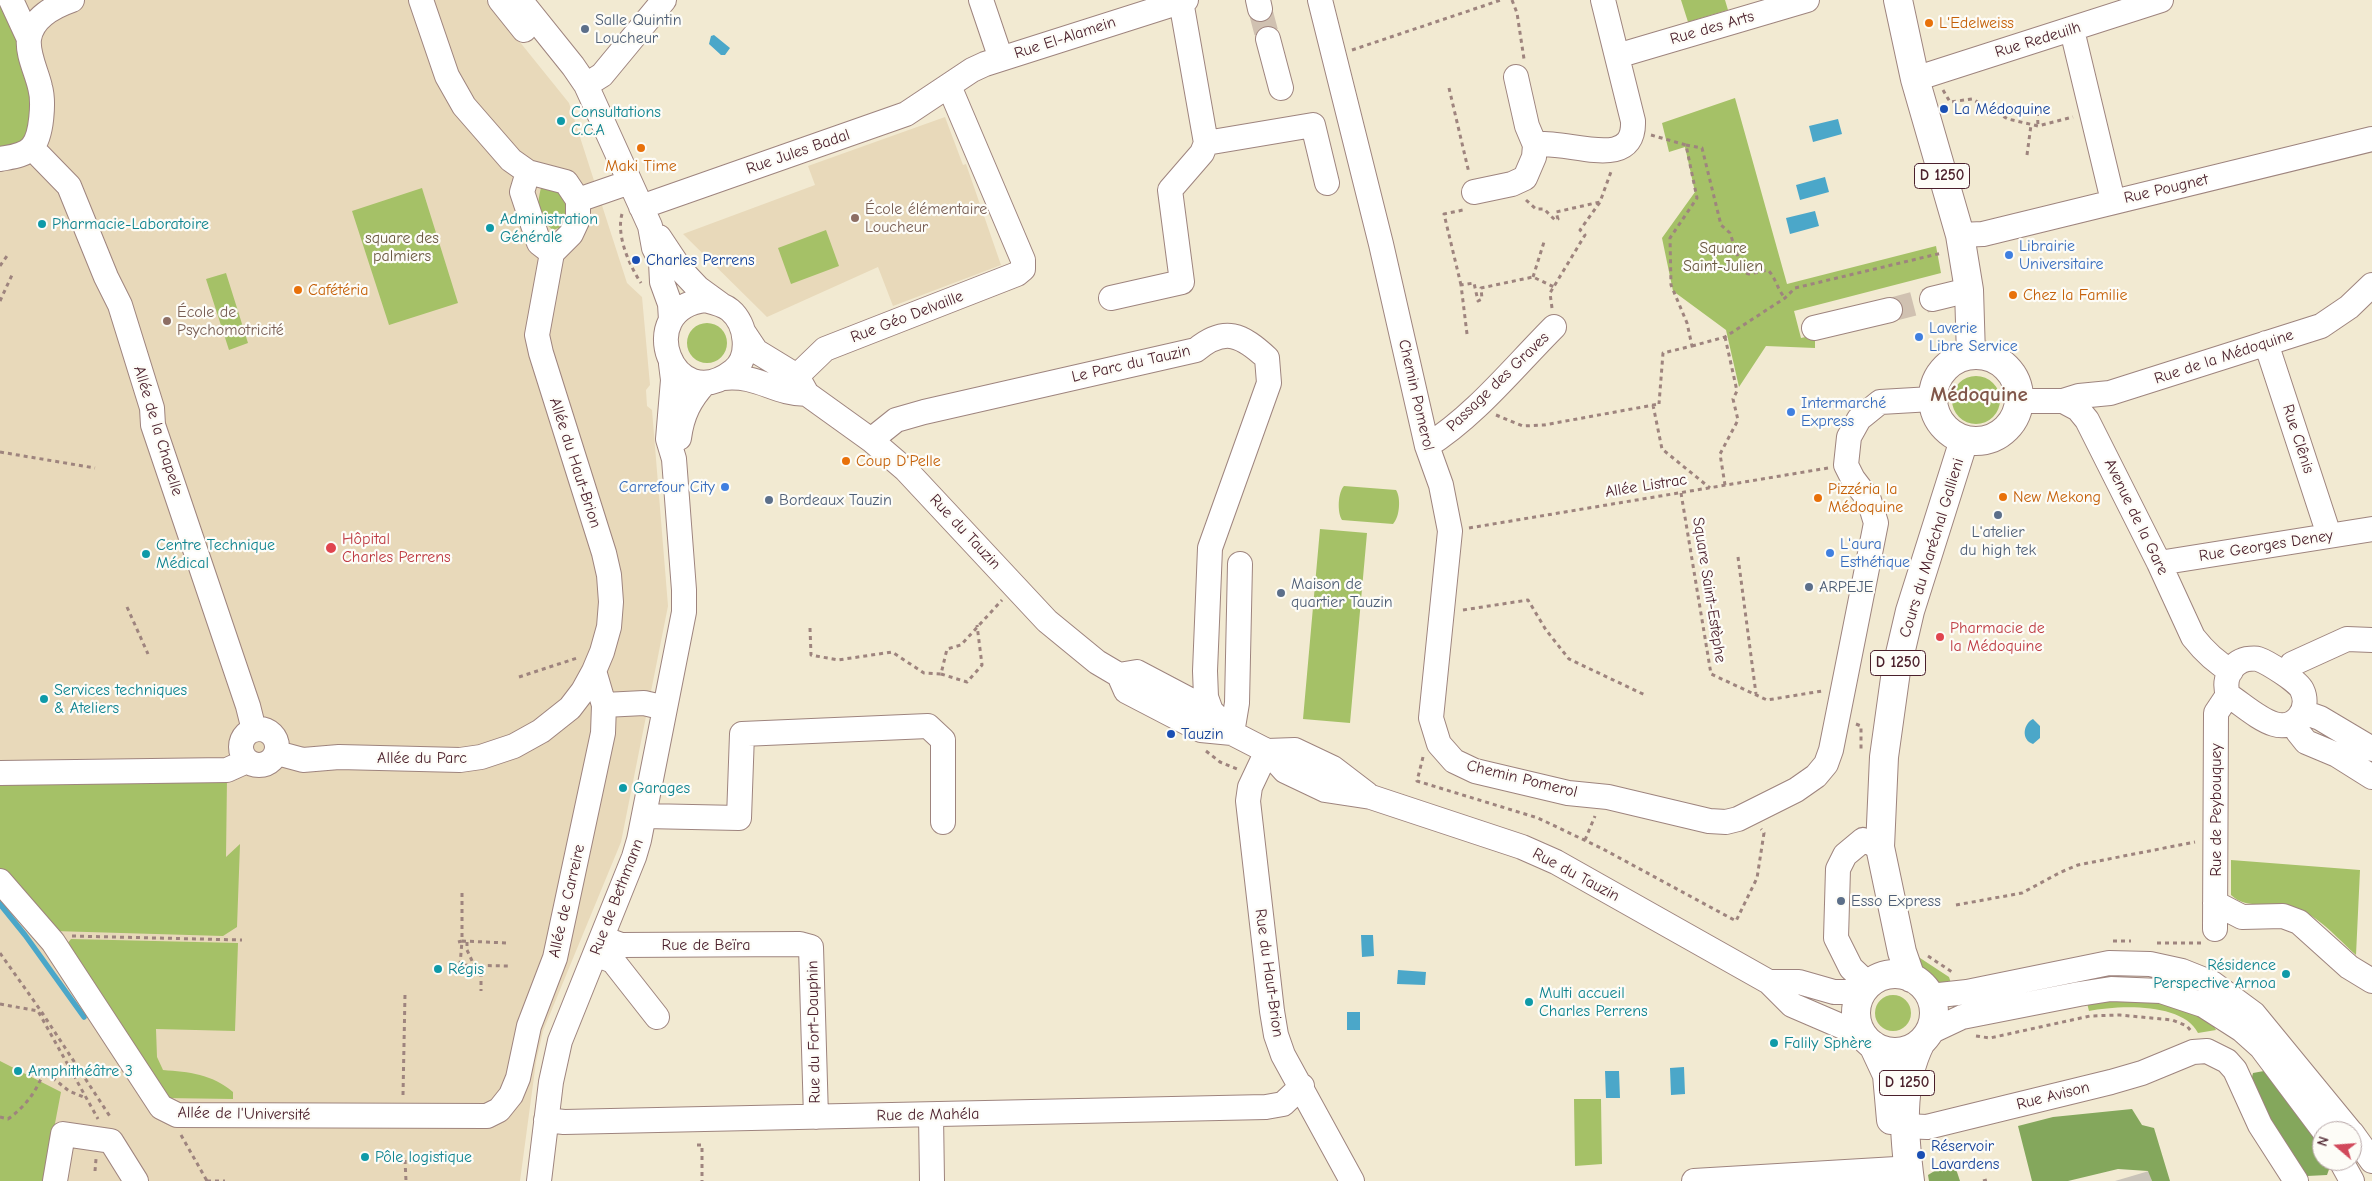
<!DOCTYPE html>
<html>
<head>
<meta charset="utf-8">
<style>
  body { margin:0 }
  #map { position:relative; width:2372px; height:1181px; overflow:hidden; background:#f2ead2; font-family:"Comic Neue",sans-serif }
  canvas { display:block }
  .north { position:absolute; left:2312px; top:1121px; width:50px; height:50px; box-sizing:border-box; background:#fdfcf7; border:1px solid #b5a4a5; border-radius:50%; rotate:288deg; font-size:14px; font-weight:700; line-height:20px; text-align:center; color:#4a1f2b }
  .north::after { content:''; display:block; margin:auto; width:18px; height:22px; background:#d1495b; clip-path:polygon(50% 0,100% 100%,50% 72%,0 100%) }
</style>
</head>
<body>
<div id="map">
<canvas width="2372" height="1181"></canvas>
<div class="north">N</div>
</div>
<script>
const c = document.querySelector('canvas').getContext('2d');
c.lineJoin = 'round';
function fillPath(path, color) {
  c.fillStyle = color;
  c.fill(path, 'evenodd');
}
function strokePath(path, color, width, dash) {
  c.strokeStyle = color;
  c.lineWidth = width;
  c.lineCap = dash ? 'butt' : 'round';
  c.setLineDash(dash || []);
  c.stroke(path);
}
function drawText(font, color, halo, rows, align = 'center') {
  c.font = font + ' "Comic Neue",sans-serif';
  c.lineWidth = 4.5;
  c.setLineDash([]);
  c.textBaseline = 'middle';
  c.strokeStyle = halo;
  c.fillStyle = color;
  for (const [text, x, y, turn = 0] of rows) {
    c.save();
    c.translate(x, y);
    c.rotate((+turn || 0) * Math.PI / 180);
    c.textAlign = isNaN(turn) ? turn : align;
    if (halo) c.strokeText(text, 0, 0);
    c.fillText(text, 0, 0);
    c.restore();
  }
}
fillPath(new Path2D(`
  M0 0H486L569 103 627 283 642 297 650 385 646 390 647 406 652 410 668 606 621 842 543 1031 536 1062 520 1181H0Z
  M945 117 963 165 966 164 1001 265 893 306 878 267 767 317 683 234 815 185 808 166Z`), '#e8d9ba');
fillPath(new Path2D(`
  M2149 1171 2152 1181H2115Z`), '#c9c3b8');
fillPath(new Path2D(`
  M0 0H6L33 98 29 127 24 141 0 149Z
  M1681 0H1725L1728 10 1688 22Z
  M1735 98 1787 284 1936 246 1941 273 1794 311 1801 338 1815 335V348L1766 346 1739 387 1726 330 1673 291 1662 238 1695 192 1685 147 1669 152 1662 123Z
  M550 184 569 201V216L564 226 553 230C537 217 536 208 541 188Z
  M422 188 458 303 389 325 352 211Z
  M826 230 839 266 791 284 778 248Z
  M226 273 248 343 229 350 206 279Z
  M687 343a20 20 0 1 1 40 0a20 20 0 1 1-40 0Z
  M1952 400a24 24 0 1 1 48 0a24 24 0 1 1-48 0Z
  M1344 486 1396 490C1401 497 1400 517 1393 524L1342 520C1337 512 1338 492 1344 486Z
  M1320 529 1367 533 1350 723 1303 719Z
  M227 778 226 857 240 844 237 927 223 936 54 931 0 870V782Z
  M2231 860 2360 870 2356 955C2337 938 2319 916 2294 907 2273 899 2249 912 2231 895Z
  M71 939 238 943 235 1031 156 1029 157 1057 163 1070C189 1072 212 1074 233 1092V1099L164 1098 67 944Z
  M1917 956 1949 977 1951 983 1943 985 1922 973Z
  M1875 1013a18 18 0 1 1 36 0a18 18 0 1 1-36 0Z
  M2107 999H2141L2173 1005 2211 1021 2216 1030 2198 1033C2183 1002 2117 1005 2089 1011L2087 1003Z
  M0 1061 61 1092 44 1181H0Z
  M1574 1099H1601L1602 1164 1575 1166Z`), '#a5c167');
fillPath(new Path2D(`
  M2264 1071 2322 1147V1161H2332L2327 1175 2307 1176C2289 1153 2244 1103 2253 1073Z
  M2132 1109 2142 1125 2154 1128 2170 1181H2152L2148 1171 2118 1169 2068 1181H2032L2018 1126 2053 1117Z
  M1941 1167 1956 1169 1960 1181H1929L1928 1175Z`), '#84a75c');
fillPath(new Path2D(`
  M714 35 730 48 725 55H721L709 44 711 36Z
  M1838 119 1842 134 1813 142 1809 126Z
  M1825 177 1829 192 1800 200 1796 185Z
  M1815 211 1819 226 1790 234 1786 218Z
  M2033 719 2040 726V738L2033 744C2021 740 2023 724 2033 719Z
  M1361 935H1373L1374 956 1362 957Z
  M1398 970 1426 972 1425 985 1397 984Z
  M1347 1012H1360V1030H1347Z
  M1684 1067 1685 1094 1671 1095 1670 1068Z
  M1605 1071H1619L1620 1098H1606Z`), '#4ba7c9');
strokePath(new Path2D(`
  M0 904 25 935 84 1017`), '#4ba7c9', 5.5);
strokePath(new Path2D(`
  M1260 9 1268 39
  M1890 310 1932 299`), '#d0c1b1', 24, [24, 12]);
const minor = new Path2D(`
  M11 0 29 39
  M500 0 524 30
  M520 0 573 66 586 85 650 226 654 248 661 262 662 282 670 304 671 320
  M981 0 1001 59
  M1258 0 1260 9
  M1320 0 1381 244 1427 446 1441 485 1450 531 1431 718 1439 744 1454 761 1475 771 1568 793 1608 797 1709 821 1726 822 1738 819 1796 790 1816 776 1826 764 1831 750 1876 523 1869 500 1853 479 1846 465 1849 437 1859 419 1880 402 1932 399
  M2072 30 2113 201
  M1268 39 1281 88
  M1617 56 1807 0
  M1915 79 2161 0
  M586 85 602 75 664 0
  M1206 143 1313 125 1327 183
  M1535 145C1565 138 1635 174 1633 121L1603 0
  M32 148 69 186 106 277 120 305 152 408 153 425 248 706 254 730
  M0 159C10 157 25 156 32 147 42 136 44 101 40 87 37 73 27 54 29 39 32 18 55 6 72 0
  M528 172 522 192 539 243 552 253
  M1474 192 1512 184 1525 178 1534 157 1535 145 1527 126 1516 77
  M578 200 630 182
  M641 207 906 114 972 70 985 64 1186 0
  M1960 235 1983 234 2372 139
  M659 237 681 270 698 288 720 304
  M1111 298 1182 282 1170 190 1202 153 1206 143 1181 1
  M1932 299 1969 290
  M705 300C713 302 723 304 730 310 747 324 751 357 733 371 673 418 632 309 705 300Z
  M1814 328 1890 310
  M744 333 756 351 797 376 807 394 871 440 906 470 1047 621 1097 662 1119 675 1126 691 1201 730 1232 733 1267 751 1285 771 1325 790 1371 797 1522 847 1556 862 1769 982 1792 1005 1864 1036
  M2266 343 2329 535
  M797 376 825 349 1017 274 1023 269V260L949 86
  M723 378C758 374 774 394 807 394
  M2020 401H2063L2078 409 2087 420 2159 563 2193 637C2204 651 2215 662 2231 671
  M2063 401 2079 396 2110 393 2321 326 2349 307 2372 285
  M679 438C682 415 690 399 705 383
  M871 440 896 420 924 412 1196 350C1225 326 1242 335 1267 358L1269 383 1210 548 1205 671 1206 697 1211 711
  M1427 446C1475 416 1514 367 1554 327
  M2159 563 2372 529
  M2247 659C2250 659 2255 658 2258 659 2267 662 2298 681 2302 690 2311 709 2295 731 2274 724 2258 719 2242 704 2228 695 2223 680 2230 663 2247 659Z
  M1119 675 1137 672 1211 711 1217 717
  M2286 675 2292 664 2347 639 2372 640
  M604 705 644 703 665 708
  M2303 712 2320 718 2372 749
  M2294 722 2298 732 2306 742 2337 755 2372 777
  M241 747a18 18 0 1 1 36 0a18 18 0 1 1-36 0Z
  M1232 733 1237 703 1240 564
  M1267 751 1250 787 1248 801 1272 1011 1276 1035 1283 1055 1352 1181
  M1267 751 1295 750 1333 768 1367 794
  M277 753 303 760 339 757 460 760 481 757 514 746 541 731 570 708 583 691 594 671 602 652 609 627 611 602 609 575 604 553 541 353 537 335 552 253 571 234 578 219V200L566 182 528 172 511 160 464 106 447 76 421 0
  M0 773 227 770 247 761
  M645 816 739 818 742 734 928 726 943 740V822
  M0 881 53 942 161 1107 177 1115 487 1116 499 1110 511 1095 518 1078 529 1026 555 958 603 733 604 705 594 671
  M2215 903 2242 917 2283 916 2299 922 2349 967 2372 981
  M2215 929 2216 713 2228 695
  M602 938 621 945 800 944 811 947 816 1117
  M595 954 613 961 657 1017
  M1769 982H1799L1834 992H1847L1866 988
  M1869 985 1851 968 1836 938 1838 869 1845 855 1863 840 1880 847
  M1930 996 1967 992 2109 963 2150 964 2182 971 2212 983 2254 1014 2350 1131
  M1928 1033 1962 1017 2079 994 2111 989 2161 991 2203 1005 2242 1030 2261 1047 2324 1131
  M931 1115 932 1181
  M546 1120 564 1122 1266 1107 1283 1104 1302 1086
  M1905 1126 1927 1127 2111 1082 2142 1073 2193 1052 2207 1051 2227 1061 2235 1070 2260 1125 2296 1181
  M2352 1133 2372 1161
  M2341 1161 2352 1181
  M55 1181 63 1134 111 1141 136 1181
  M539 1181 551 1082 560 1041 634 857 639 840 684 612V590L674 459 668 439 673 380 671 364
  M1694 1181 1896 1169`);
const major = new Path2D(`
  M1898 0 1915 79 1960 235 1969 290 1971 355
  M1933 398a43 43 0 1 1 86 0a43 43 0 1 1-86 0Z
  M1856 1013a39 39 0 1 1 78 0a39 39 0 1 1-78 0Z
  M1911 978 1902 952 1880 847 1884 757 1896 671 1910 611 1964 440
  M1873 1045 1887 1075 1891 1120
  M1910 1181C1904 1135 1899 1085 1921 1042`);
strokePath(minor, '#9e847e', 26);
strokePath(major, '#9e847e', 30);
strokePath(new Path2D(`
  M1512 0 1517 13 1524 59
  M1352 50 1501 0
  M1449 88 1469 173
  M1943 90 1950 102 1972 99 2008 119 2038 126 2073 117
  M2037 104 2038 126
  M1651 135 1686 145 1697 198 1670 238 1671 285 1687 323 1692 346 1663 353 1659 404
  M1686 145 1702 148 1721 225 1730 233 1743 272 1749 274 1768 270C1776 278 1777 289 1785 298
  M2027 155 2031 125
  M1526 200 1536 209H1544L1555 220 1558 219 1556 212 1600 202
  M622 214C616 235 629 265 641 283
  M0 266 9 253
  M1533 277 1544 242
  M1461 285 1444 214 1463 210
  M0 301 12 275
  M1552 308 1550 293 1585 235 1580 230 1600 202 1612 169
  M1467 334 1461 285 1474 283 1478 301 1482 299 1481 288 1533 277 1554 287
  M1725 337 1737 391 1733 399 1738 420 1720 454 1725 485
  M1692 346 1725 337 1785 298 1795 288 1942 253
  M1653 405 1662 449 1710 488
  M1496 415 1523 426 1544 425 1659 404
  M0 452 95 468
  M1681 493 1711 674 1767 700 1822 691
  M1469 528 1828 468
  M1738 557 1756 694
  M127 607 148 654
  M1463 610 1528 600 1546 630 1569 659 1645 695
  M810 628 811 655 838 660 892 652 924 673 941 674 947 649 961 645 1002 600
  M941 674 967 682 982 665 977 625
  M519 677 577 658
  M1856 724 1861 726V749
  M1206 751 1220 762 1237 769
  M1423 757 1417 781 1538 818 1603 849 1736 921 1757 878 1764 833 1761 829
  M1585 840 1595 816
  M462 893V941L508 943
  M1956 905 2022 893 2061 872 2078 865 2195 842
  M72 936 242 940
  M2113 941H2131
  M458 942 462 941 460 965 509 966
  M467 942V950L474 965
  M2157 943H2201
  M0 953 41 1011 111 1118
  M1928 956 1952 972
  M481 965V991
  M0 1004 38 1011 98 1119
  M1976 1036 1990 1038 2090 1016 2120 1015 2172 1020 2187 1026 2191 1031
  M403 1095 405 994
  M0 1117 8 1119C25 1107 37 1091 44 1071L69 1091 86 1098
  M181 1135 207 1181
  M697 1145H702V1181
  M405 1160 406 1181
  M95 1171 96 1159
  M207 1181H225
  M1983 1181 1987 1180`), '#9e847e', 3, [4, 4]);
strokePath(minor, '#fff', 24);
strokePath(major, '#fff', 28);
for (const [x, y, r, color] of [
  [1929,23,5,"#e8710a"],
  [585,29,5,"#5c6f8a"],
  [1944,109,5,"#1a4fb4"],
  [561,121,5,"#0f9aa8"],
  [641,148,5,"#e8710a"],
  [855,218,5,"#8d6e63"],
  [42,224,5,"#0f9aa8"],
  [490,228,5,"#0f9aa8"],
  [2009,255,5,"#3f7fe0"],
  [636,260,5,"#1a4fb4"],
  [298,290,5,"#e8710a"],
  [2013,295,5,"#e8710a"],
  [167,321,5,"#8d6e63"],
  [1919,337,5,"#3f7fe0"],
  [1791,412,5,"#3f7fe0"],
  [846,461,5,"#e8710a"],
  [725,487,5,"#3f7fe0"],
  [2003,497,5,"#e8710a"],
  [1818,498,5,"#e8710a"],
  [769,500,5,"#5c6f8a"],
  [1998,515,5,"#5c6f8a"],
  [331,548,6,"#e0444e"],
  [1830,553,5,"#3f7fe0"],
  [146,554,5,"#0f9aa8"],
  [1809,587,5,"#5c6f8a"],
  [1281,593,5,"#5c6f8a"],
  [1940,637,5,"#e0444e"],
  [44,699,5,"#0f9aa8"],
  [1171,734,5,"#1a4fb4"],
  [623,788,5,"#0f9aa8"],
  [1841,901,5,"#5c6f8a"],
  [438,969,5,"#0f9aa8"],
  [2286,974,5,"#0f9aa8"],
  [1529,1002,5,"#0f9aa8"],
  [1774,1043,5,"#0f9aa8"],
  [18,1071,5,"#0f9aa8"],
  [1921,1155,5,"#1a4fb4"],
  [365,1157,5,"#0f9aa8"]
]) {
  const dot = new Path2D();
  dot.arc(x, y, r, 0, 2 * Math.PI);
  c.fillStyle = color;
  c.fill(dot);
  strokePath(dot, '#fdfcf7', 2);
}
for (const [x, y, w] of [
  [1942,176,55],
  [1898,663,55],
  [1907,1083,55]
]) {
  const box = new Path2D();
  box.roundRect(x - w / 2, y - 12.5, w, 25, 4);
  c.fillStyle = '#fdfcf7';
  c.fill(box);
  strokePath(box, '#4a1f2b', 1);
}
drawText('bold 15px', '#4a1f2b', null, [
  ["D 1250",1942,176],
  ["D 1250",1898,663],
  ["D 1250",1907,1083]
]);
drawText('16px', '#4e5e75', '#fdfcf7', [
  ["Salle Quintin",595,20],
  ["Loucheur",595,38],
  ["Bordeaux Tauzin",779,500],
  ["L'atelier",1998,532,"center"],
  ["du high tek",1998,550,"center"],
  ["Maison de",1291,584],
  ["quartier Tauzin",1291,602],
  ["ARPEJE",1819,587],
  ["Esso Express",1851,901]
], 'left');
drawText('16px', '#c56008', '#fdfcf7', [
  ["L'Edelweiss",1939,23],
  ["Maki Time",641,166,"center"],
  ["Cafétéria",308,290],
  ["Chez la Familie",2023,295],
  ["Coup D'Pelle",856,461],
  ["Pizzéria la",1828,489],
  ["Médoquine",1828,507],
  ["New Mekong",2013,497]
], 'left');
drawText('16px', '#4a1f2b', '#fdfcf7', [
  ["Rue des Arts",1712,28,-16],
  ["Rue El-Alamein",1065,38,-18],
  ["Rue Redeuilh",2038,40,-17],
  ["Rue Jules Badal",798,152,-19],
  ["Rue Pougnet",2166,189,-13],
  ["Rue Géo Delvaille",907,317,-21],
  ["Rue de la Médoquine",2224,357,-18],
  ["Le Parc du Tauzin",1131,364,-13],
  ["Passage des Graves",1498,382,-44],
  ["Chemin Pomerol",1416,395,77],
  ["Allée de la Chapelle",158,431,73],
  ["Rue Clênis",2298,439,72],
  ["Allée du Haut-Brion",575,463,72],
  ["Allée Listrac",1646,486,-9],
  ["Avenue de la Gare",2136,517,64],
  ["Rue du Tauzin",965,532,47],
  ["Rue Georges Deney",2266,546,-9],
  ["Cours du Maréchal Gallieni",1932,548,-73],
  ["Square Saint-Estèphe",1709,590,81],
  ["Allée du Parc",422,758],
  ["Chemin Pomerol",1522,779,14],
  ["Rue de Peybouquey",2216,810,-90],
  ["Rue du Tauzin",1576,875,28],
  ["Rue de Bethmann",617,897,-69],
  ["Allée de Carreire",567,901,-77],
  ["Rue de Beïra",706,945],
  ["Rue du Haut-Brion",1269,973,82],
  ["Rue du Fort-Dauphin",814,1032,-91],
  ["Rue Avison",2053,1096,-14],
  ["Allée de l'Université",244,1114,1],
  ["Rue de Mahéla",928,1115,-1]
]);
drawText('16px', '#164399', '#fdfcf7', [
  ["La Médoquine",1954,109],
  ["Charles Perrens",646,260],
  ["Tauzin",1181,734],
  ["Réservoir",1931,1146],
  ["Lavardens",1931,1164]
], 'left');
drawText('16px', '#0d838f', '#fdfcf7', [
  ["Consultations",571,112],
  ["C.C.A",571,130],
  ["Administration",500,219],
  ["Générale",500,237],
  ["Pharmacie-Laboratoire",52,224],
  ["Centre Technique",156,545],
  ["Médical",156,563],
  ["Services techniques",54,690],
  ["& Ateliers",54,708],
  ["Garages",633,788],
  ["Résidence",2276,965,"right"],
  ["Perspective Arnoa",2276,983,"right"],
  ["Régis",448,969],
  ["Multi accueil",1539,993],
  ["Charles Perrens",1539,1011],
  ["Falily Sphère",1784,1043],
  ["Amphithéâtre 3",28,1071],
  ["Pôle logistique",375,1157]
], 'left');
drawText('16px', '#785e54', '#fdfcf7', [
  ["École élémentaire",865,209],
  ["Loucheur",865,227],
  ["École de",177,312],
  ["Psychomotricité",177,330]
], 'left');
drawText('16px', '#6a5840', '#fdfcf7', [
  ["square des",402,238],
  ["palmiers",402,256],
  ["Square",1723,248],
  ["Saint-Julien",1723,266]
]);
drawText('16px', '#366cbe', '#fdfcf7', [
  ["Librairie",2019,246],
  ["Universitaire",2019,264],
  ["Laverie",1929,328],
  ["Libre Service",1929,346],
  ["Intermarché",1801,403],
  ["Express",1801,421],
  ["Carrefour City",715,487,"right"],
  ["L'aura",1840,544],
  ["Esthétique",1840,562]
], 'left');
drawText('16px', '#be3a42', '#fdfcf7', [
  ["Hôpital",342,539],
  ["Charles Perrens",342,557],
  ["Pharmacie de",1950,628],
  ["la Médoquine",1950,646]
], 'left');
drawText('bold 21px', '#805649', '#fdfcf7', [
  ["Médoquine",1979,395]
]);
</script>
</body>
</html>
